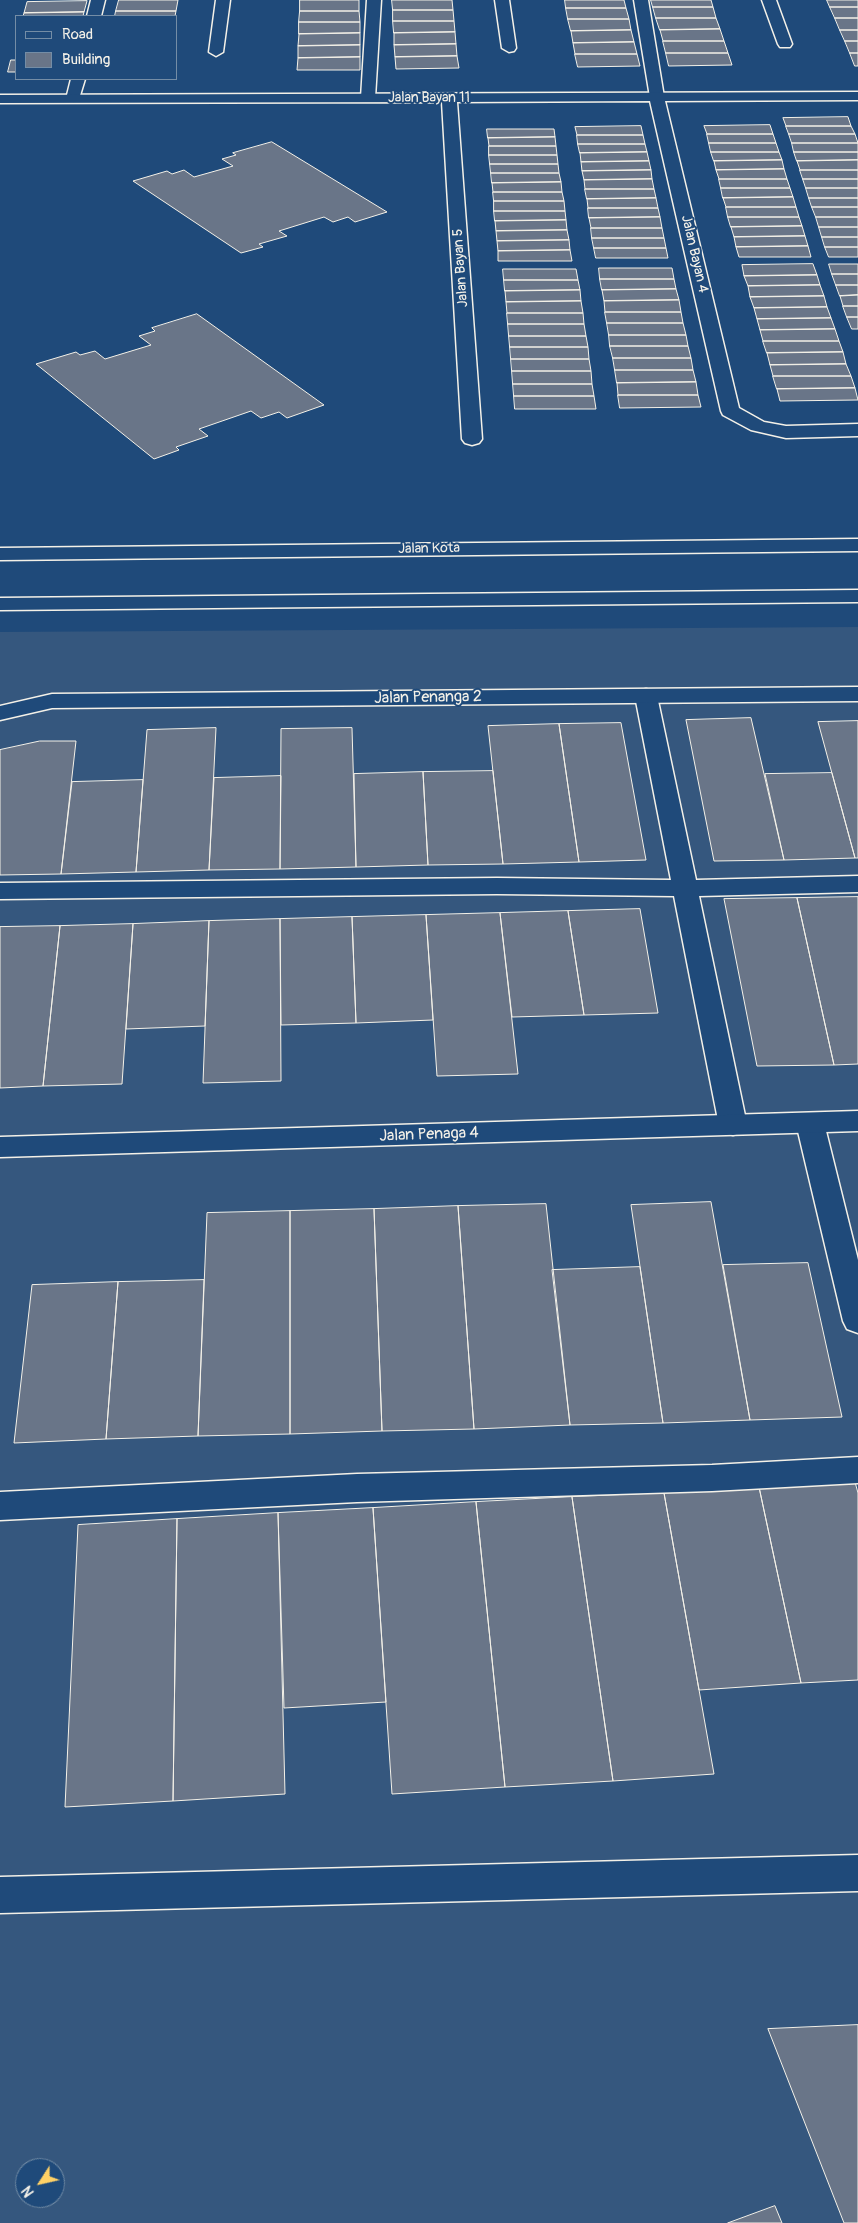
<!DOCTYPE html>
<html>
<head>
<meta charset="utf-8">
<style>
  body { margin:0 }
  #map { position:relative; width:858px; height:2223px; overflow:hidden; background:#1f4a7a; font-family:Pangolin,sans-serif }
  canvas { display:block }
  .legend { position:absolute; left:15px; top:15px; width:162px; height:65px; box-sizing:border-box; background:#1f4a7a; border:1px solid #748da6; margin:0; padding:6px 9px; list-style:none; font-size:15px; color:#f4f1e8 }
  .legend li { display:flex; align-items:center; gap:10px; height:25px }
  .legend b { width:25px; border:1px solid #748da6 }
  .north { position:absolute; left:15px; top:2158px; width:50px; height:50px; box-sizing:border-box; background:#1f4a7a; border:1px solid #748da6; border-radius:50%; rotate:235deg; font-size:14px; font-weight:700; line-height:20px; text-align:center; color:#f4f1e8 }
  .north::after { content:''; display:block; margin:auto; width:18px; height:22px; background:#ffd166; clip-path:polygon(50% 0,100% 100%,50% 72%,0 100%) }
</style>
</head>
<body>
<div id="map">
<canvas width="858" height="2223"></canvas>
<ul class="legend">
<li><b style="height:6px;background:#1f4a7a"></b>Road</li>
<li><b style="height:14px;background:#697588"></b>Building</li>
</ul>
<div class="north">N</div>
</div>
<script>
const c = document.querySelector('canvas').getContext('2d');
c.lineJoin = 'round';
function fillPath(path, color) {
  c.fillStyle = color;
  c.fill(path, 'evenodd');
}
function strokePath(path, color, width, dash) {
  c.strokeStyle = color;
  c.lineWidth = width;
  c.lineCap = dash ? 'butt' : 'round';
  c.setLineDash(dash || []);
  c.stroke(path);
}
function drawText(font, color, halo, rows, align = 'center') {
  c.font = font + ' Pangolin,sans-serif';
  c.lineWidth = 4;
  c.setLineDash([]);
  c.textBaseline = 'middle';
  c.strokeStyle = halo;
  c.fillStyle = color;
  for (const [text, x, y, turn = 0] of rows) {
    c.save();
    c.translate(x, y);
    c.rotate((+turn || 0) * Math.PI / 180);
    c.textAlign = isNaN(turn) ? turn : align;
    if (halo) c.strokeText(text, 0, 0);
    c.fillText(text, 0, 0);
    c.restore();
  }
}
fillPath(new Path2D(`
  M858 627V2223H0V632ZM25 2168H55V2198H25Z`), '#35577e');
const building = new Path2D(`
  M119 0H178L176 11H116Z
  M300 0H359V11H300Z
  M392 0H452L453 10H393Z
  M565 0H624L626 8H566Z
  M651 0H711L713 7H653Z
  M827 0H858V7H830Z
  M87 1 84 12 24 13 27 2Z
  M653 7H713L716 18H656Z
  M830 7H858V18H835Z
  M566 8H626L629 19H568Z
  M393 10H453L454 21H393Z
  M116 11H176L175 16H115Z
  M300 11H359L360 22H299Z
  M84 12 83 16H23L24 13Z
  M656 18H716L720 29 660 30Z
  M835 18H858V30H840Z
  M568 19H629L631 30 571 31Z
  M393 21H454L455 32 394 33Z
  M299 22H360V33L299 34Z
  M720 29 724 41H663L660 30Z
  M631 30 634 42 573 43 571 31Z
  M840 30H858V41H845Z
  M455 32 456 44 394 45V33Z
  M360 33V45L298 46 299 34Z
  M663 41H724L728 53H666Z
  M845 41H858V53H850Z
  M634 42 637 54H575L573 43Z
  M456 44 457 56 395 57 394 45Z
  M360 45V57L298 58V46Z
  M666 53H728L732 65 669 66Z
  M850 53H858V66H855Z
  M575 54H637L640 66 578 67Z
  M457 56 459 68 396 69 395 57Z
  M360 57V70H297L298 58Z
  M11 60H16V72H8Z
  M848 117 851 126H786L783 118Z
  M770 125 773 134H707L704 126Z
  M641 126 643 135H577L575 127Z
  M786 126H851L855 134H789Z
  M487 129H554L555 137 488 138Z
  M707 134H773L776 143H709Z
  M789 134H855L858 143H792Z
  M577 135H643L645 144H578Z
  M555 137 556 146H489L488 138Z
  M272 142 387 212 355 222 348 217 333 222 324 217 279 231 287 236 259 244 263 247 241 253 133 181 167 171 172 174 184 170 194 177 233 166 222 159 236 155 233 153Z
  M709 143H776L779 152H711Z
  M792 143H858V152H794Z
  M578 144H645L647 152 580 153Z
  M489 146H556L557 155H489Z
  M647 152 649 161 581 162 580 153Z
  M711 152H779L782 160 714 161Z
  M794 152H858V160L797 161Z
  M489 155H557L558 164H490Z
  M782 160 784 169 716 170 714 161Z
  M858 160V170H800L797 161Z
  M649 161 651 170 582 171 581 162Z
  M490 164H558L559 173H491Z
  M784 169 787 179H719L716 170Z
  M651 170 652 179 584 180 582 171Z
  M800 170H858V179H803Z
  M491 173H559L561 182 492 183Z
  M652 179 654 189H585L584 180Z
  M719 179H787L790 188H721Z
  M803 179H858V188H806Z
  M561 182 562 192H493L492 183Z
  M721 188H790L793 197 723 198Z
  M806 188H858V198H809Z
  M585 189H654L656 198 587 199Z
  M493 192H562L564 201H494Z
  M793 197 796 207H726L723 198Z
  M656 198 658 208H588L587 199Z
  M809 198H858V207H812Z
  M494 201H564L565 211H494Z
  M726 207H796L799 217H728Z
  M812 207H858V217H816Z
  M588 208H658L660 217 589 218Z
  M494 211H565L566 220 495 221Z
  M660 217 662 228H591L589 218Z
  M728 217H799L802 226 731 227Z
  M816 217H858V227H819Z
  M566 220 567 230 496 231 495 221Z
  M802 226 805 236 734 237 731 227Z
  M819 227H858V237H822Z
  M591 228H662L664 238H592Z
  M567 230 569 240 497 241 496 231Z
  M805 236 808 246 736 247 734 237Z
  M822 237H858V247H825Z
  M592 238H664L666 248H594Z
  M569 240 570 250 498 251 497 241Z
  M808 246 811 257H739L736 247Z
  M825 247H858V257H829Z
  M594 248H666L668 258H596Z
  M570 250 572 261H498V251Z
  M813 264 817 275 744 276 742 265Z
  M829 264H858V274H832Z
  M599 268H672L674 279H600Z
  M503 269H576L578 280H504Z
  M832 274H858V285H836Z
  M817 275 820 285 748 286 744 276Z
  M600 279H674L676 289 602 290Z
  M504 280H578L580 290 505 291Z
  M820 285 824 296 750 297 748 286Z
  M836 285H858V295L840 296Z
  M676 289 679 300 604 301 602 290Z
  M580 290 581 301 506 302 505 291Z
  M858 295V306H843L840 296Z
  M824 296 827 307 754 308 750 297Z
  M679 300 681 312H605L604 301Z
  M581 301 583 313H507L506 302Z
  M843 306H858V317H847Z
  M827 307 831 318 757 319 754 308Z
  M605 312H681L683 323H607Z
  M507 313H583L584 324H508Z
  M197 314 324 405 287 418 279 412 261 418 251 411 199 429 208 436 176 447 179 450 154 459 36 364 76 352 80 355 95 351 105 359 151 345 139 336 155 331 152 328Z
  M847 317H858V329H852Z
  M831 318 835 329 760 330 757 319Z
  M607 323H683L686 335H609Z
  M508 324H584L586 336H509Z
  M835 329 839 341H763L760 330Z
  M609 335H686L688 346H610Z
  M509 336H586L588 347H510Z
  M763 341H839L843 352 767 353Z
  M610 346H688L691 358H613Z
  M510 347H588L589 359H511Z
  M843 352 846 364 770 365 767 353Z
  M613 358H691L693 370H615Z
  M511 359H589L591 371H512Z
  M846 364 851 376H773L770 365Z
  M615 370H693L696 382 617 383Z
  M512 371H591L592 384H513Z
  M773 376H851L855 388 777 389Z
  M696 382 698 395H618L617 383Z
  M513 384H592L594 396H514Z
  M855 388 858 400 780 401 777 389Z
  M618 395H698L701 407 620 408Z
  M514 396H594L596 409H515Z
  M751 718 784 860 714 861 686 720Z
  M858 721V858H855L818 722Z
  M621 723 646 860 579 862 559 724Z
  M559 724 579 862 503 864 488 726Z
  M216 728 209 870 136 872 147 730Z
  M352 728 356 867 280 869 281 729Z
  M40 741H76L61 874 0 875V750Z
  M493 771 503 864 428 865 423 772Z
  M423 772 428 865 356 867 354 774Z
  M832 773 855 858 784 860 765 774Z
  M281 776 280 869 209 870 214 778Z
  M143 780 136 872 61 874 72 782Z
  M858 897V1064L834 1065 797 898Z
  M797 898 834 1065 757 1066 724 899Z
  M640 909 658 1013 584 1015 568 911Z
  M568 911 584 1015 512 1017 500 913Z
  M500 913 518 1074 437 1076 426 915Z
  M426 915 433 1020 356 1023 352 917Z
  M352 917 356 1023 281 1025 280 919Z
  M280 919 281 1081 203 1083 209 921Z
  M209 921 205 1026 126 1029 133 924Z
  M133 924 122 1084 43 1086 60 926Z
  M60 926 43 1086 0 1088V927Z
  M711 1202 750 1420 663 1423 631 1205Z
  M546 1204 570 1425 474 1429 458 1206Z
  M458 1206 474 1429 382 1431 374 1209Z
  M374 1209 382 1431 290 1434V1211Z
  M290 1211V1434L198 1436 207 1213Z
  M808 1263 842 1417 750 1420 723 1265Z
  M640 1267 663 1423 570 1425 552 1270Z
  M204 1280 198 1436 106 1439 118 1282Z
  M118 1282 106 1439 14 1443 32 1285Z
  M855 1482 858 1493V1680L801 1683 759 1487Z
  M759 1487 801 1683 699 1690 664 1493Z
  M664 1493 714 1774 613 1781 572 1497Z
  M572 1497 613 1781 505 1787 476 1502Z
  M476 1502 505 1787 392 1794 373 1508Z
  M373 1508 386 1702 284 1708 278 1513Z
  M278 1513 285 1794 173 1801 177 1519Z
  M177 1519 173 1801 65 1807 78 1525Z
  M858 2025V2223H844L768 2029Z
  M775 2206 782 2223H728Z`);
fillPath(building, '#697588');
strokePath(building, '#f4f1e8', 1);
const service = new Path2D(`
  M91 0H105L101 16H87Z
  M367 0H381L375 98 373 101H363L361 98Z
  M634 0H648L664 97 662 100H652L650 97Z
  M71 79H85L78 102H68L66 99Z
  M646 689 654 691 657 696 696 880 858 876V892L699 896 747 1125 743 1132 733 1135 723 1132 719 1125 674 896 497 894 0 899V883L497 878 671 880 635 696 638 691Z
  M810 1113 820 1116 824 1123 858 1260V1333L847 1329 843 1321 796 1123 800 1116Z
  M858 1457V1483L712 1491 357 1502 0 1520V1492L357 1474 712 1465Z`);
const minor = new Path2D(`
  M216 0H230L223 52 216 56 209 52Z
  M495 0H509L516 48 514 51 509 52 502 48Z
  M762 0H776L792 44 790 47H780L778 44Z
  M858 92V100L665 101 739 408 764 422 786 426 858 424V436L786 438 751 430 723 415 721 411 650 101 457 102 482 439 479 443 472 445 465 443 462 439 442 102 0 103V95Z
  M858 687V701L52 708 0 720V706L52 694Z
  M858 1111V1131L0 1157V1137Z
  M858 1855V1891L0 1913V1877Z`);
const secondary = new Path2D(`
  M858 539V551L0 560V548Z
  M858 590V602L0 610V598Z`);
strokePath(service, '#f4f1e8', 3);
strokePath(minor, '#f4f1e8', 3);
strokePath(secondary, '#f4f1e8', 3);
fillPath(service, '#1f4a7a');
fillPath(minor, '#1f4a7a');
fillPath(secondary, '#1f4a7a');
drawText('14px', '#f4f1e8', '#1f4a7a', [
  ["Jalan Bayan 11",429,98],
  ["Jalan Bayan 4",694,254,77],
  ["Jalan Bayan 5",461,268,-94],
  ["Jalan Kota",429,549,-1]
]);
drawText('16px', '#f4f1e8', '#1f4a7a', [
  ["Jalan Penanga 2",428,698,-1],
  ["Jalan Penaga 4",429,1135,-2]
]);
</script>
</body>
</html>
